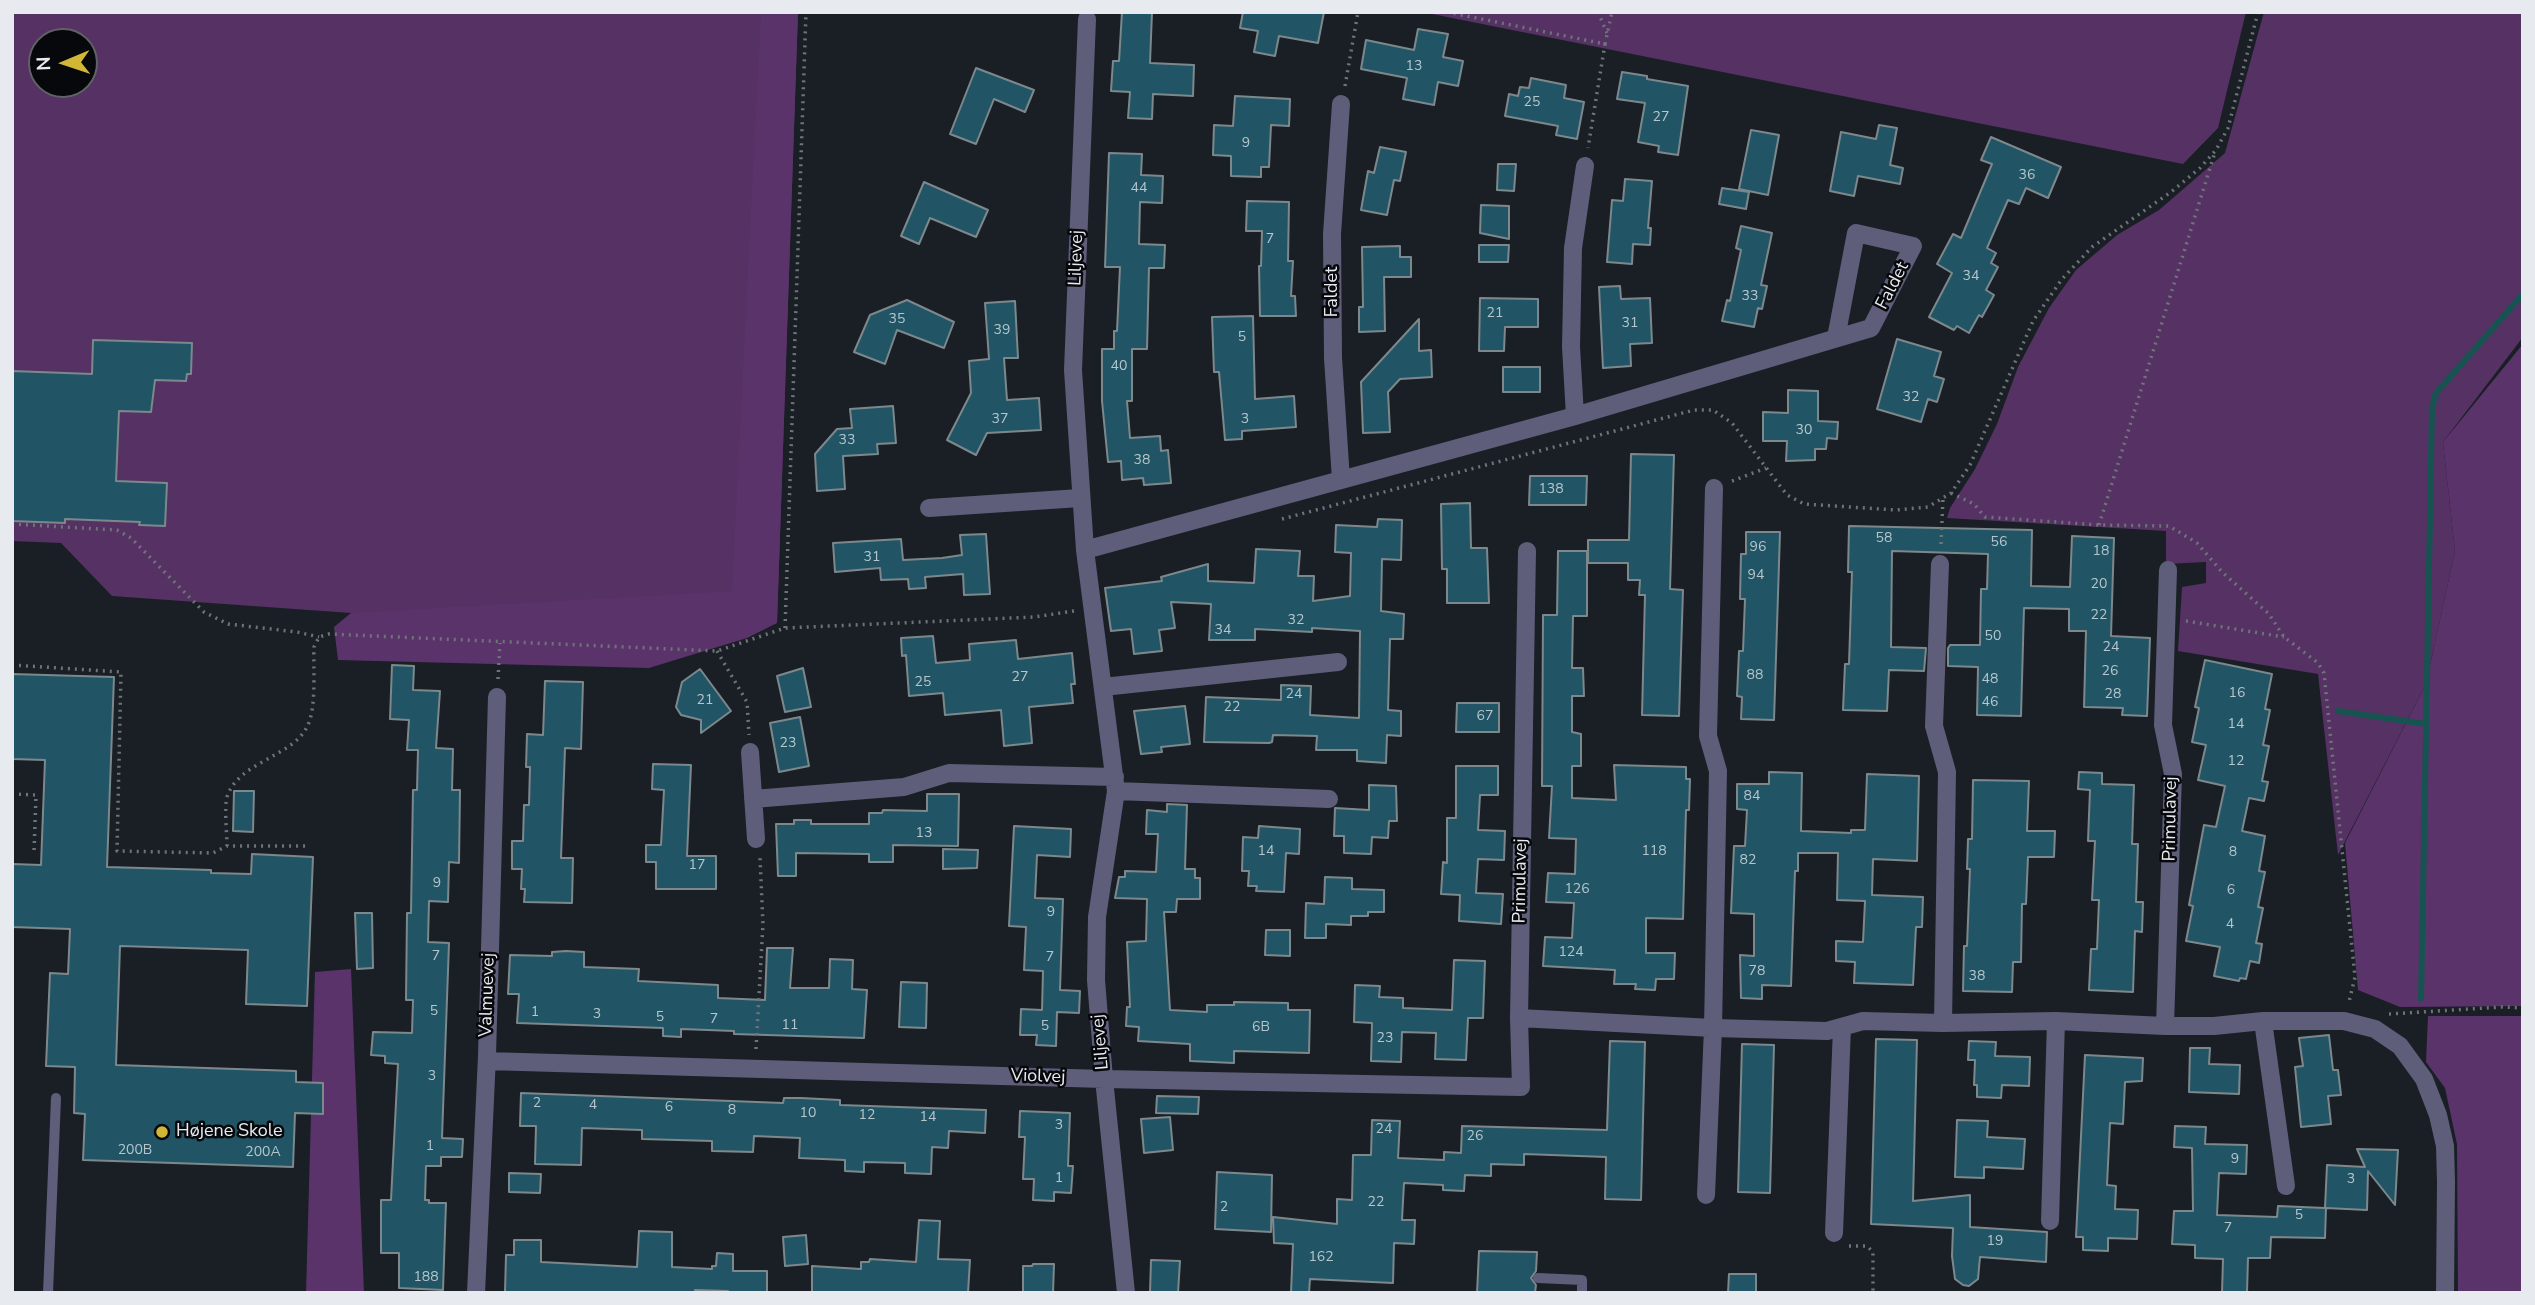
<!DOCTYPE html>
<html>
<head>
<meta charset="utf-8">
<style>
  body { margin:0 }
  #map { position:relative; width:2535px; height:1305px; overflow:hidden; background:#191f25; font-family:"Nunito Sans",sans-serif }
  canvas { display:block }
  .frame { position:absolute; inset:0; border:14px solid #e7ebef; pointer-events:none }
  .north { position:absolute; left:28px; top:28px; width:70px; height:70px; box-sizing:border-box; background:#06080b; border:2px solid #606366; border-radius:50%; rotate:268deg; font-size:19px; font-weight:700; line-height:28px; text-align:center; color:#e7ebef }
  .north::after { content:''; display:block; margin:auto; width:24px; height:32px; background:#d2b736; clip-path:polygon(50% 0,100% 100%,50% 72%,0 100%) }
</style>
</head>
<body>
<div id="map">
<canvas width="2535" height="1305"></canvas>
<div class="frame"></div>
<div class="north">N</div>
</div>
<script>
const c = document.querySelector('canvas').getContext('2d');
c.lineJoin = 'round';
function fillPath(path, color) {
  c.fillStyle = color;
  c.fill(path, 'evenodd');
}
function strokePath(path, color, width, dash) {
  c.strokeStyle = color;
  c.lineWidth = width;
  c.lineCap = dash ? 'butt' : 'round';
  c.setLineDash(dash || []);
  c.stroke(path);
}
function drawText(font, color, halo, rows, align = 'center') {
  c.font = font + ' "Nunito Sans",sans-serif';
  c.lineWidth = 5;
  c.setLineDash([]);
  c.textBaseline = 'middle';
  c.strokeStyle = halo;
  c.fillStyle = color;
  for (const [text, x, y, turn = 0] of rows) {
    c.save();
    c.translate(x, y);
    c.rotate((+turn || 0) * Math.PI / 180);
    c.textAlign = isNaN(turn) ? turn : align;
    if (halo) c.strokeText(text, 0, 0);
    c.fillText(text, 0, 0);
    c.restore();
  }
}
fillPath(new Path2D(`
  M12 12H798L777 623 351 613 112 596 61 543 12 541ZM42 42H84V84H42Z
  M1422 12H2246L2218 128 2183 164Z
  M2264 12H2523V337L2443 442 2455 551 2426 684 2338 855 2318 674 2178 651 2182 587 2206 583V562L2166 564V531L1947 518 1950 508 1975 469 1997 424 2018 367 2049 308 2076 270 2117 235 2159 210 2225 153Z`), '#553164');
fillPath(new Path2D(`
  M761 12H798L777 623 747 638 649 668 338 660 334 627 351 613 732 591Z
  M2523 344V1006L2400 1007 2358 990 2345 843 2426 684 2455 551 2443 442Z
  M351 969 364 1293H306L315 972Z
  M2428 1016H2523V1293H2458L2457 1144 2445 1088 2426 1062Z`), '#5b336b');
strokePath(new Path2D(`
  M2338 711 2426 724
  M2421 999 2432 408 2436 393 2523 294`), '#175451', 6);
const building = new Path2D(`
  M1122 12H1152L1150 63 1194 65 1193 96 1153 94 1152 119 1128 118 1130 92 1111 91 1113 61H1119Z
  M1243 12H1324L1318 43 1279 36 1275 56 1254 52 1258 31 1240 28Z
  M1418 29 1448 34 1443 57 1463 61 1458 86 1438 82 1434 105 1403 99 1407 78 1361 69 1366 40 1414 50Z
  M976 68 1034 90 1025 112 994 99 976 144 950 134Z
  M1622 72 1647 76V79L1688 86 1678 155 1658 152 1659 146 1638 142 1645 103 1617 99Z
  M1531 78 1566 85 1564 98 1584 102 1577 139 1556 135 1558 126 1505 116 1509 94 1518 96 1520 87 1529 88Z
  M1235 96 1290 99 1289 126 1271 125 1269 167H1261V177L1231 176V156L1213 155 1214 125 1233 126Z
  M1879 125 1897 128 1890 165 1903 168 1900 184 1858 176 1854 196 1830 191 1841 132 1876 139Z
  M1751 130 1779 135 1768 195 1739 189Z
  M1991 137 2061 167 2048 198 2026 188 2019 204 2008 200 1987 248 1996 253 1991 263 1998 267 1986 290 1994 295 1982 317 1979 315 1969 333 1957 326 1954 330 1929 317 1952 273 1937 264 1953 234 1961 238 1992 164 1981 160Z
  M1380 147 1406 152 1400 181 1394 180 1387 215 1361 210 1368 171 1374 173Z
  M1109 153 1142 154 1141 175 1163 176 1162 203 1140 202 1139 244 1165 245 1164 268H1149L1147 349H1132V401H1127L1130 438 1160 436 1161 451 1168 450 1171 483 1144 485 1143 478 1122 480 1121 461 1108 462 1102 401V349H1114V331H1117L1120 267H1105Z
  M1498 164H1516L1514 191 1497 190Z
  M1625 179 1652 181 1648 228H1651L1650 245 1633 244 1632 264 1607 262 1612 200 1623 201Z
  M924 182 988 210 976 237 930 218 919 244 901 236Z
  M1722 188 1749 192 1746 209 1719 204Z
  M1247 201 1289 202 1288 261H1293L1291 296H1295L1296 316H1260L1259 266H1261L1262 231H1246Z
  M1481 205 1509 206V239L1480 233Z
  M1741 226 1772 233 1761 285 1767 286 1762 309 1758 308 1754 327 1722 321 1727 300 1730 301 1741 250 1736 248Z
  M1479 245H1509L1508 262H1479Z
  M1400 246V257H1411V277H1384L1385 331 1359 332V307H1363L1362 247Z
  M1620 286 1621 299 1650 298 1652 343 1630 344 1631 366 1603 368 1599 287Z
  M1480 298 1538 299V327H1505L1504 351H1479Z
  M907 300 954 322 944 348 897 330 885 364 854 352 870 315Z
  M1015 301 1018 358H1004L1007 400 1039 398 1041 430 987 433 976 455 947 440 971 393 969 361 989 359 985 303Z
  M1253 316 1255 399 1294 396 1296 427 1242 431V439L1225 440 1219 372H1214L1212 317Z
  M1419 319V351L1431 350 1432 377 1400 379 1388 392 1390 432 1363 433 1361 382Z
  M1897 339 1941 352 1934 376 1944 379 1937 402 1928 399 1921 422 1877 409Z
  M93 340 192 343 191 374H187L186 381 155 380 151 412 119 411 116 481 167 483 165 526 139 525 140 522 65 519V523L12 521V371L92 374Z
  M1503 367H1540V392H1503Z
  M1788 390 1818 391V421L1838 422 1837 439 1827 438 1826 449H1815V460L1786 461 1787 441H1763V412L1788 413Z
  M893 406 896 443 877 444 878 454 843 456 845 489 817 491 815 454 837 429 852 428 850 409Z
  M1631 454 1674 455 1670 589 1683 590 1679 716 1642 715 1645 595H1639L1640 580H1628V563H1588V540H1629Z
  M1530 476H1587L1586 505H1529Z
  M1470 503 1471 548H1487L1489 603H1447V569H1442L1441 504Z
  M1378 519 1402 520 1401 560 1382 559 1381 611 1404 614 1403 639H1390L1388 710 1401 711V736L1387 735 1386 763 1357 761V750H1316L1317 736 1273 735 1272 742 1269 743 1204 742 1206 697 1281 700V685L1311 686 1310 715 1359 718 1360 631 1312 628V632L1255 629V640H1209L1211 604 1171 602 1175 628 1159 630 1162 651 1134 654 1131 629 1111 631 1105 588 1162 581 1161 577 1208 564V581L1254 583 1256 549 1300 551 1298 576H1314L1313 601 1350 596 1351 553 1335 552 1336 525 1377 527Z
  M1849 526 2032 530 2031 586 2070 587 2072 536 2114 538 2111 636 2150 638 2147 716 2122 715 2123 708 2084 707 2086 631H2069V609L2024 608 2021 716 1977 715 1978 667 1948 666V648L1950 645H1980L1981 589H1987L1988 554 1892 551 1891 647 1926 648 1924 671 1889 670 1887 711 1843 710 1845 664H1849L1852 572H1848Z
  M1746 532H1780L1774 720 1741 719 1742 697 1737 696 1739 651H1743L1745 599H1740L1741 554H1746Z
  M986 534 990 594 964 595 963 574 925 577 926 588 909 589 908 579 881 580 880 568 835 572 833 543 901 539 903 560 942 558 962 555 960 535Z
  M1558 551H1587V616H1573L1572 668H1583L1584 696H1572V732L1581 734V766H1572V798L1616 800 1614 765 1686 767V779H1690L1689 810H1686L1683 919 1646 918V953H1675L1674 979H1656L1655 990 1635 989 1636 984H1614L1615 970 1543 966 1545 937 1572 938 1574 903 1546 902 1548 873 1575 874 1576 839 1549 838 1552 786H1542L1543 615H1557Z
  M933 636 936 663 970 660 969 644 1016 640 1018 659 1072 653 1075 684H1071L1073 703 1029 707 1032 743 1004 746 1001 710 945 715 943 693 909 696 906 655 902 656 901 638Z
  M2205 660 2272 674 2265 709 2270 710 2263 745 2269 746 2262 781 2268 782 2264 801 2249 798 2242 831 2265 836 2259 871 2265 872 2258 907 2263 908 2256 943 2262 944 2259 963 2250 961 2246 979 2240 978 2239 981 2214 976 2220 947 2186 941 2193 906 2189 905 2204 825 2216 827 2225 786 2198 780 2206 745 2192 742 2199 708 2195 707Z
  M392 665 414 666 413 690 440 691 436 748 453 749 452 790H460L459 863 449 862 448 902 429 901 428 942 449 943 442 1138 463 1139 462 1157H441V1166H426L425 1200H429V1203H446L443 1290 399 1288V1253H381V1200H391L398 1064 385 1063V1056L371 1055 373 1032 412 1033 413 1000H406L407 913H411L413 790H417L418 750H407L409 720 390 719Z
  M803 668 811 707 785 712 777 676Z
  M700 669 731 711 701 733V720L681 715 676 707 682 682Z
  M12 674 114 677 107 867 211 870V873L251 874 252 854 313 857 307 1006 246 1004 248 950 120 946 116 1065 296 1071V1082L323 1083V1114L295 1113 293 1167 83 1160 85 1114 74 1113 75 1067 46 1066 50 973 68 974 70 929 12 927V864L41 865 45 760 12 759Z
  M545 681 583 682 581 749 565 748 561 858H573L572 903 524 902 525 889H521L522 869H512V841H523L524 805H529L530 767H526L527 734 543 735Z
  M1457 703H1499V732H1456Z
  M1185 706 1190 744 1161 747 1162 752 1141 754 1134 711Z
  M800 717 809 766 779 772 770 723Z
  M653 764 691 765 687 856H716V889H656V862H646V845H661L664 790 652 789Z
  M1456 766H1498V795H1480L1478 830 1505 831 1504 860 1478 859 1476 893 1503 894 1501 924 1459 921 1460 895 1441 894 1443 862 1447 863V818H1456Z
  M1769 772 1802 773 1801 831 1851 833V830H1865L1867 774 1919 776 1917 861 1873 859 1872 895 1923 897 1922 927H1916L1913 985 1854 983 1855 962 1836 961V941L1863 942 1865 901 1837 900 1838 853H1798V871H1795L1791 986 1762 985V999L1741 998 1740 955 1754 956V914L1731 913 1734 846H1745L1747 810 1737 809V784H1769Z
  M2079 772 2102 773V784L2134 785 2132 844H2138L2136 902H2143L2142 932 2135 931 2133 992 2089 990 2091 949H2097L2099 900H2092L2095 841H2088L2090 790 2078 789Z
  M1973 780 2029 781 2027 831H2055L2054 857H2028L2026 904H2022L2021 962H2013L2012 992 1963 991 1964 946H1967L1970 869H1967L1968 839H1972Z
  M1369 785 1396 786 1397 821H1389L1388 838 1372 837 1371 854 1344 853V836H1334L1335 808 1369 810Z
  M234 791H254L253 832 233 831Z
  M927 794H959L958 846 893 845V862H869V854L796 853V876H778L776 824H794V820H811V824H869V813H882L883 810 927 811Z
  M1167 804 1187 805 1185 869H1195V878H1200V899H1177L1176 912H1164L1170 1010 1207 1012V1005H1234V1002L1288 1003V1010H1310L1309 1053 1234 1051V1063L1190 1061V1044L1138 1041 1139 1027 1126 1026 1127 1007H1130L1127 942 1146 941 1147 899 1115 898 1119 877H1125V871L1156 872 1158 834H1146L1147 810 1167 812Z
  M1014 826 1071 829 1070 857 1037 855 1035 898 1063 899 1060 990 1080 991 1079 1013 1057 1012 1056 1046 1036 1045 1037 1035H1020L1021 1009 1042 1010 1043 971 1024 970 1026 927 1009 926Z
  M1259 826 1300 829 1299 854 1286 853 1284 892 1256 891 1257 886H1248L1249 871H1242L1243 837 1258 838Z
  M943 849 978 850 977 868 943 869Z
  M1325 877 1352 878V889L1384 890V912H1368V916H1351V925L1326 924V938H1305L1306 903 1324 904Z
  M355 913H372L373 968 357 969Z
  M1266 930H1290V956L1265 955Z
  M767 948H793L790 988H829L830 959 853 960 852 989 867 990 864 1038 734 1034V1031L681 1029V1037L663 1036V1028L517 1023 519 994H508L510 955 552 956V952L566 951 584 952V967L639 969 638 981 718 985V998L765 1000Z
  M1454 960 1485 961 1483 1018H1468L1466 1060 1435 1059 1436 1033 1402 1032 1401 1062 1371 1061 1372 1023 1354 1022 1355 985 1380 986 1379 997 1403 998V1008L1452 1010Z
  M901 982 927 983 926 1028 899 1027Z
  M2329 1035 2333 1070H2338L2341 1095 2328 1096 2331 1124 2301 1127 2295 1067 2303 1066 2299 1038Z
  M1876 1039 1917 1040 1913 1201 1970 1195V1227L2047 1232 2046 1262 1980 1257 1978 1279 1969 1286 1963 1285 1955 1279 1952 1256 1953 1228 1871 1224Z
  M1610 1041 1645 1042 1641 1200 1605 1199 1606 1157 1524 1154V1165L1491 1164V1176L1465 1175 1464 1191 1443 1190V1185L1404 1183 1402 1220H1415L1414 1244 1394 1243 1393 1283 1310 1279 1309 1293H1291L1293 1244 1274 1243 1273 1217 1337 1224V1199L1352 1200 1353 1155H1371L1372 1120 1400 1121 1398 1158 1444 1160V1152L1461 1153 1462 1126 1607 1130Z
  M1969 1041 1996 1042 1995 1056 2030 1057 2029 1086 2002 1085 2001 1098 1977 1097V1085H1974L1975 1060H1968Z
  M1742 1044 1774 1045 1770 1193 1738 1192Z
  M2190 1048H2210L2209 1064 2240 1065 2239 1094 2189 1092Z
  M2085 1055 2143 1058 2142 1081 2125 1082 2123 1124 2110 1123 2107 1185 2116 1186 2115 1209 2138 1210 2137 1239 2108 1238V1251L2083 1250V1237H2076Z
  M521 1093 783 1103 784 1098H801L840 1100V1105L986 1110 985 1133 949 1131 948 1148 932 1147 931 1174 905 1173V1163L864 1162V1172L845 1171V1160L799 1158 800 1138 754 1136 753 1152 712 1151V1141L642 1139V1130L582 1128 581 1165 535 1164 536 1126H520Z
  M1157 1096 1199 1097 1198 1114 1156 1113Z
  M1020 1111 1070 1113 1068 1166H1073L1071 1193 1054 1192V1201L1033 1200 1034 1179H1023L1025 1137H1019Z
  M1170 1117 1173 1150 1144 1153 1141 1119Z
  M1957 1120 1988 1121 1987 1137 2025 1139 2023 1169 1984 1167V1178L1955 1177Z
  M2175 1126 2206 1127 2205 1144 2247 1145 2246 1174 2219 1173 2217 1215 2277 1217 2278 1206 2325 1208 2327 1165 2365 1167 2357 1149 2398 1150 2395 1205 2368 1171 2367 1210 2326 1208 2325 1238 2271 1237 2270 1258H2248L2247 1293H2222L2223 1259 2195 1258V1245L2172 1244 2174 1211H2193L2192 1148 2174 1147Z
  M1217 1172 1272 1175 1271 1232 1215 1229Z
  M509 1173 541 1174 540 1193 509 1192Z
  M919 1220 940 1221 938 1259 970 1260 968 1293 812 1292V1266L861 1269V1262H869L870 1259 916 1262Z
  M639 1231 672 1232V1267L712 1269V1266H716L717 1253 733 1254V1271H767V1292L728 1293V1291L695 1290V1293L505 1292 506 1255H514V1240H541V1262L637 1267Z
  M806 1235 808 1264 785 1266 783 1237Z
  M1479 1251 1537 1252 1536 1271 1531 1278 1536 1285 1535 1293H1477Z
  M1151 1260 1180 1261 1178 1293H1150Z
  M1033 1264H1054L1053 1293H1023V1266H1032Z
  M1729 1274H1756V1293H1728Z`);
fillPath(building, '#215565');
strokePath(building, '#7d888c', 2);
strokePath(new Path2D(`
  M1447 12 1605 44 1588 148
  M1598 12 1607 33
  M1605 44 1612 12
  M1345 86 1358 12
  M1732 481 1766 468
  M1951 493 1974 504 1985 517 2099 525 2169 526 2197 543 2222 572 2269 614 2284 637 2318 663 2324 673 2355 977 2349 1002
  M1282 519 1694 410H1713L1732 423 1787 495 1804 504 1896 510 1928 507 1951 493 1970 465 2033 321 2062 279 2092 247 2171 192 2200 168 2216 150 2228 128 2258 12
  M12 524 117 530 131 538 204 612 228 624 297 632 319 637
  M2099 525 2215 152
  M1941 544 1943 498
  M2186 621 2284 637
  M785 628 806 12
  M717 651 747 702 749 735
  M12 665 121 672 117 851 213 853 227 846H310
  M498 679 500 643
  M12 794 36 795 34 852
  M227 846C227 832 224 809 227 797 238 762 292 757 307 727 317 708 313 668 314 647L319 637 329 634 717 651 785 628 1034 617 1074 611
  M2389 1014 2502 1007 2523 1008
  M756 1049 763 924 760 858
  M1849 1246H1867L1873 1252V1293`), '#6f7479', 3.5, [2, 5]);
strokePath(new Path2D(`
  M1538 1278 1582 1280V1293
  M48 1293 56 1098`), '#5e5e7b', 10);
strokePath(new Path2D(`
  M1087 19 1073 370 1085 550 1116 791 1097 917 1096 980 1104 1079 1126 1293
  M1575 416 1571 347 1573 248 1585 166
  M1341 480 1333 358 1332 234 1341 104
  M929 508 1080 498
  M1085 550 1575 416 1871 328 1913 246 1856 233 1836 338
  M1527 551 1519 1018 1713 1028 1827 1031 1863 1021 1943 1023 2056 1021 2165 1026H2214L2263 1021H2344L2375 1029 2400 1046 2424 1079 2438 1115 2445 1146 2446 1182 2445 1293
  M1940 564 1934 726 1947 772 1943 1023
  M1103 687 1338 662
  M750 752 756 839
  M1116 791 1329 799
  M753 799 904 787 949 773 1115 777
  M2263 1021 2286 1186
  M2165 1026 2173 774 2163 725 2168 570
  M487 1061 1104 1079 1521 1087 1519 1018
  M1706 1195 1713 1028 1718 771 1708 736 1714 488
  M2050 1221 2056 1021
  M1834 1233 1842 1027
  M476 1293 487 1056 497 697`), '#5e5e7b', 18);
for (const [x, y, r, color] of [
  [162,1132,7,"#d2b736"]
]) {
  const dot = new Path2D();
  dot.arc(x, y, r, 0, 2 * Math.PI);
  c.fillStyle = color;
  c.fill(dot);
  strokePath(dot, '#06080b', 2.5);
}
drawText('14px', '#b6c6cc', null, [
  ["13",1414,67],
  ["25",1532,103],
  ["27",1661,118],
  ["9",1246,144],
  ["36",2027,176],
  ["44",1139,189],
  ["7",1270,240],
  ["34",1971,277],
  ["33",1750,297],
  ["21",1495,314],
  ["35",897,320],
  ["31",1630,324],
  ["39",1002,331],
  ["5",1242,338],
  ["40",1119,367],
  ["32",1911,398],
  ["37",1000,420],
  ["3",1245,420],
  ["30",1804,431],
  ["33",847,441],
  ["38",1142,461],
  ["138",1551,490],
  ["58",1884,539],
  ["56",1999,543],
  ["96",1758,548],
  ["18",2101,552],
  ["31",872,558],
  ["94",1756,576],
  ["20",2099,585],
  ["22",2099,616],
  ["32",1296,621],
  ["34",1223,631],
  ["50",1993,637],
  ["24",2111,648],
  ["26",2110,672],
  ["88",1755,676],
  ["27",1020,678],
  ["48",1990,680],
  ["25",923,683],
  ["16",2237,694],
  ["24",1294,695],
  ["28",2113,695],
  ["21",705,701],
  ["46",1990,703],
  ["22",1232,708],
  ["67",1485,717],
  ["14",2236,725],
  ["23",788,744],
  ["12",2236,762],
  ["84",1752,797],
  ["13",924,834],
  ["14",1266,852],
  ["118",1654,852],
  ["8",2233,853],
  ["82",1748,861],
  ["17",697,866],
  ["9",437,884],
  ["126",1577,890],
  ["6",2231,891],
  ["9",1051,913],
  ["4",2230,925],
  ["124",1571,953],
  ["7",436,957],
  ["7",1050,958],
  ["78",1757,972],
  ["38",1977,977],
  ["5",434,1012],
  ["1",535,1013],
  ["3",597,1015],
  ["5",660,1018],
  ["7",714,1020],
  ["11",790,1026],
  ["5",1045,1027],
  ["6B",1261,1028],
  ["23",1385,1039],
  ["3",432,1077],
  ["2",537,1104],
  ["4",593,1106],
  ["6",669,1108],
  ["8",732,1111],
  ["10",808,1114],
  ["12",867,1116],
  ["14",928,1118],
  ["3",1059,1126],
  ["24",1384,1130],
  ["26",1475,1137],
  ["1",430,1147],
  ["200B",135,1151],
  ["200A",263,1153],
  ["9",2235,1160],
  ["1",1059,1179],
  ["3",2351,1180],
  ["22",1376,1203],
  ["2",1224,1208],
  ["5",2299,1216],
  ["7",2228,1229],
  ["19",1995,1242],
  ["162",1321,1258],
  ["188",426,1278]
]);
drawText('18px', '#e7ebef', '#06080b', [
  ["Liljevej",1077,258,-88],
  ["Faldet",1893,286,-63],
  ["Faldet",1333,292,-90],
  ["Primulavej",2171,819,-89],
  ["Primulavej",1521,881,-89],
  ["Valmuevej",488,995,-88],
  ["Liljevej",1101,1042,-95],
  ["Violvej",1038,1077,2]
]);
drawText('18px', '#e7ebef', '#06080b', [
  ["Højene Skole",176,1132]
], 'left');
</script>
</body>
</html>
